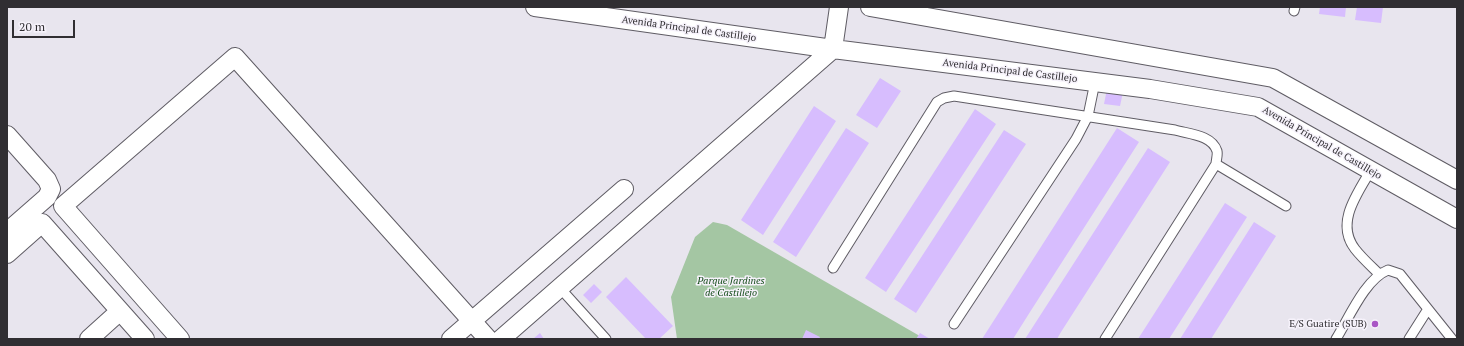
<!DOCTYPE html>
<html>
<head>
<meta charset="utf-8">
<style>
  body { margin:0 }
  #map { position:relative; width:1464px; height:346px; overflow:hidden; background:#e8e5ee; font-family:"PT Serif",serif }
  canvas { display:block }
  .frame { position:absolute; inset:0; border:8px solid #302e32; pointer-events:none }
  .scale { position:absolute; left:12px; top:20px; width:63px; height:18px; box-sizing:border-box; border:2px solid #302e32; border-top:0; padding-left:5px; font-size:12px; line-height:14px; white-space:nowrap; color:#302e32; -webkit-text-stroke:3px #f6f2fb; paint-order:stroke }
</style>
</head>
<body>
<div id="map">
<canvas width="1464" height="346"></canvas>
<div class="frame"></div>
<div class="scale">20 m</div>
</div>
<script>
const c = document.querySelector('canvas').getContext('2d');
c.lineJoin = 'round';
function fillPath(path, color) {
  c.fillStyle = color;
  c.fill(path, 'evenodd');
}
function strokePath(path, color, width, dash) {
  c.strokeStyle = color;
  c.lineWidth = width;
  c.lineCap = dash ? 'butt' : 'round';
  c.setLineDash(dash || []);
  c.stroke(path);
}
function drawText(font, color, halo, rows, align = 'center') {
  c.font = font + ' "PT Serif",serif';
  c.lineWidth = 3;
  c.setLineDash([]);
  c.textBaseline = 'middle';
  c.strokeStyle = halo;
  c.fillStyle = color;
  for (const [text, x, y, turn = 0] of rows) {
    c.save();
    c.translate(x, y);
    c.rotate((+turn || 0) * Math.PI / 180);
    c.textAlign = isNaN(turn) ? turn : align;
    if (halo) c.strokeText(text, 0, 0);
    c.fillText(text, 0, 0);
    c.restore();
  }
}
fillPath(new Path2D(`
  M713 222 727 225 925 339H677L671 297 695 237Z`), '#a4c6a3');
fillPath(new Path2D(`
  M1320 7H1346L1345 17 1319 14Z
  M1357 7H1383L1381 23 1355 20Z
  M880 78 901 91 877 128 856 115Z
  M1107 89 1123 92 1120 106 1104 104Z
  M814 106 836 121 763 235 741 220Z
  M975 109 996 124 886 292 865 278Z
  M846 128 869 143 796 257 773 242Z
  M1117 128 1139 142 1030 312 1013 339H982Z
  M1004 130 1026 144 916 313 894 299Z
  M1148 148 1170 162 1061 332 1057 339H1025Z
  M1225 203 1247 217 1192 303 1169 339H1138Z
  M1254 222 1276 236 1211 339H1180Z
  M626 277 673 326 659 339H646L606 297Z
  M594 284 602 292 591 303 583 295Z
  M806 330 820 337 819 339H802Z
  M540 333 544 339H533Z
  M920 333 930 339H916Z`), '#d7bdfe');
const lane = new Path2D(`
  M1294 11 1295 7
  M1216 164 1286 206
  M1371 170C1357 194 1335 223 1355 249 1362 258 1371 266 1379 274
  M833 268 937 102 944 98 954 96 1175 130C1189 134 1212 135 1217 151 1218 155 1216 160 1216 164L1105 339
  M560 288 606 339
  M954 324 1076 139 1088 116 1095 82
  M1336 339C1349 318 1365 279 1388 270L1400 274 1452 339
  M1409 339 1428 309`);
const street = new Path2D(`
  M535 7 833 49 1150 89 1258 107 1457 219
  M870 7 1273 78 1457 180
  M7 135 47 180 51 189 47 197 7 232
  M7 254 42 223 145 339
  M89 339 120 311
  M180 339 63 206 235 57 488 339
  M451 339 624 189
  M501 339 833 49 839 7`);
strokePath(lane, '#5f5c64', 11);
strokePath(street, '#5f5c64', 20);
strokePath(lane, '#fff', 9);
strokePath(street, '#fff', 18);
for (const [x, y, r, color] of [
  [1375,324,4,"#a956c5"]
]) {
  const dot = new Path2D();
  dot.arc(x, y, r, 0, 2 * Math.PI);
  c.fillStyle = color;
  c.fill(dot);
  strokePath(dot, '#f6f2fb', 1.5);
}
drawText('10px', '#302e32', '#f6f2fb', [
  ["Avenida Principal de Castillejo",689,29,8],
  ["Avenida Principal de Castillejo",1010,71,7],
  ["Avenida Principal de Castillejo",1322,143,30]
]);
drawText('italic 10px', '#174e1c', '#f6f2fb', [
  ["Parque Jardines",731,281],
  ["de Castillejo",731,293]
]);
drawText('10px', '#302e32', '#f6f2fb', [
  ["E/S Guatire (SUB)",1367,324]
], 'right');
</script>
</body>
</html>
